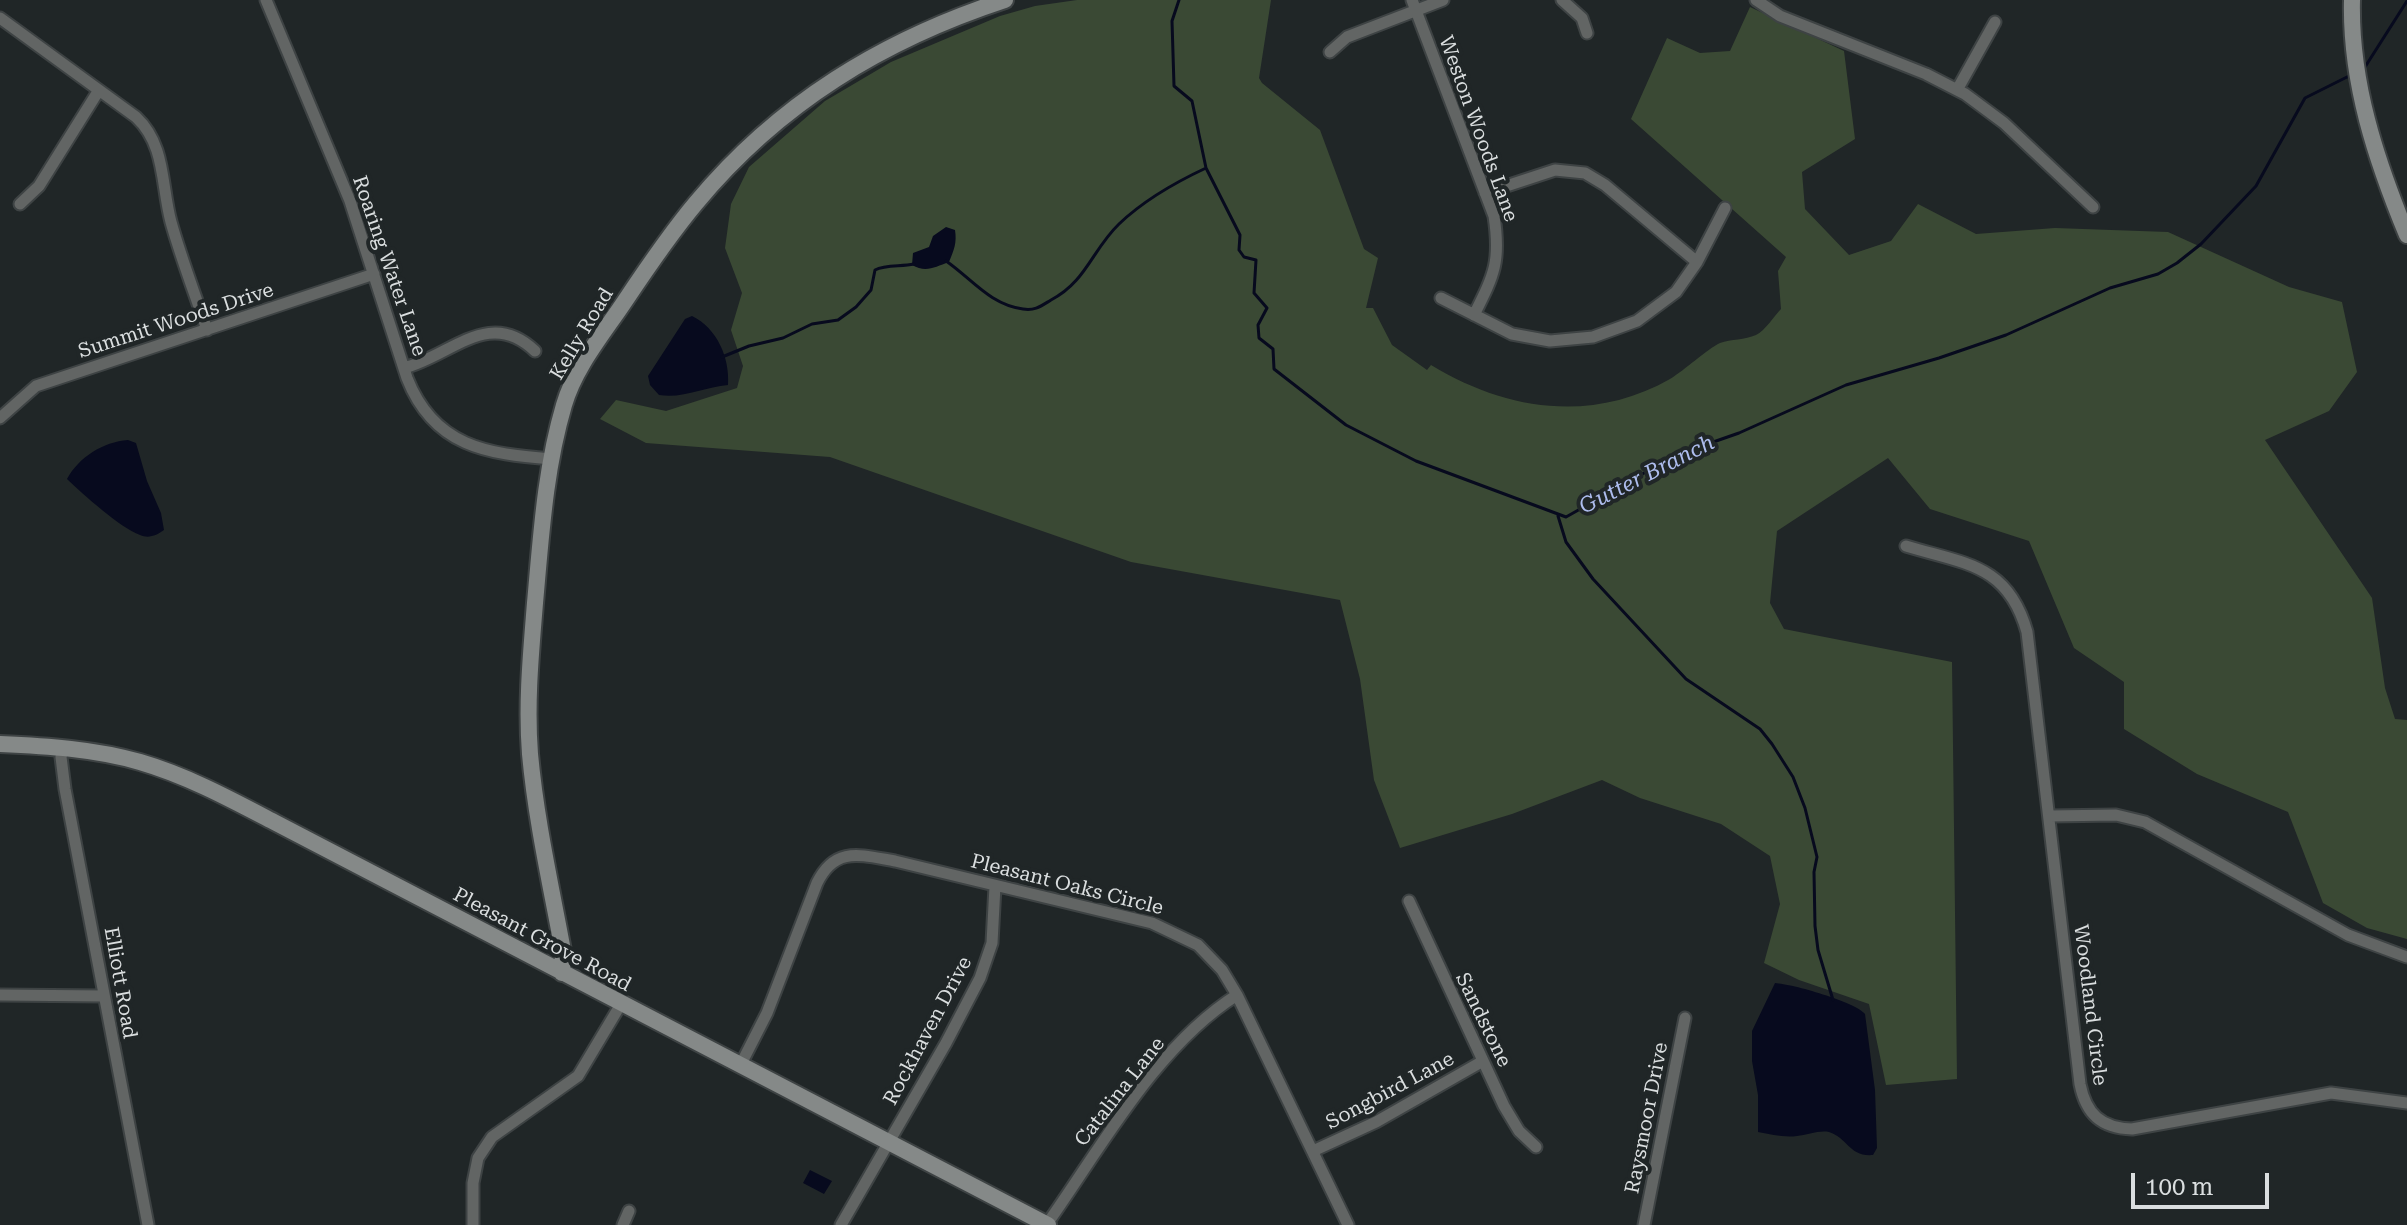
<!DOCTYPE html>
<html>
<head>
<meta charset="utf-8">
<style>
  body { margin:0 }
  #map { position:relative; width:2407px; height:1225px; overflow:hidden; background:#202627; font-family:"Roboto Serif",serif }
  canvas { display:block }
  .scale { position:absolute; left:2131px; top:1173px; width:138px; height:36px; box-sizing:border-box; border:4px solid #dadedf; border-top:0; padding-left:10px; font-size:24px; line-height:28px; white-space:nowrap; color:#dadedf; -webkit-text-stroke:6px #202627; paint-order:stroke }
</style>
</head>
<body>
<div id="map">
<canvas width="2407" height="1225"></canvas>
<div class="scale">100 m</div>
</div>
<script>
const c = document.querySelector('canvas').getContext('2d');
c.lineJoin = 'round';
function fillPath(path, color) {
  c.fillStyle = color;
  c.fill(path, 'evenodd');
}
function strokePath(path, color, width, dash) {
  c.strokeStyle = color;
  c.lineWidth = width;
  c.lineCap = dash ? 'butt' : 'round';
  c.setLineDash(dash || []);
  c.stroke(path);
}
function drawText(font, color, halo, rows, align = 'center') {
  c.font = font + ' "Roboto Serif",serif';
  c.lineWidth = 8;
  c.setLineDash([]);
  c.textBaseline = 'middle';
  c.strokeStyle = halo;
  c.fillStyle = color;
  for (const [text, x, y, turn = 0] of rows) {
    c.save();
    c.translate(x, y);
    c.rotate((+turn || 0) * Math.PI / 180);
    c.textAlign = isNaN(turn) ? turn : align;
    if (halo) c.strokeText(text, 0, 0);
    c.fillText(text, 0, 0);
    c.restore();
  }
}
fillPath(new Path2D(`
  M1077 0H1271L1259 78 1262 83 1320 130 1364 249 1378 258 1366 308H1373L1392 345 1427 370 1431 365C1505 410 1591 424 1670 379 1685 370 1707 349 1720 343 1731 339 1745 340 1756 335 1765 331 1774 316 1781 309L1778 271 1786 257 1631 119 1667 38 1700 53 1730 51 1750 7 1844 51 1855 139 1802 172 1805 209 1849 255 1891 241 1918 204 1976 234 2055 228 2168 232 2289 287 2342 302 2357 372 2329 411 2265 440 2372 598 2385 688 2395 719 2407 720V939L2367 928 2323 903 2288 812 2197 774 2124 729V682L2074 648 2029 541 1930 509 1888 458 1777 531 1770 603 1784 629 1952 662 1957 1079 1886 1085 1869 1004 1799 980 1764 963 1780 904 1770 856 1721 824 1640 798 1602 780 1512 814 1400 848 1374 780 1360 679 1340 600 1131 562 830 457 646 443 600 419 616 400 666 411 737 388 743 366 731 330 742 293 725 248 731 204 749 167 825 101 891 62 1000 16 1035 6Z`), '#3a4934');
fillPath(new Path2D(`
  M946 227 955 230C957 243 954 250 949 262 935 267 926 273 912 265L913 253 929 247 933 236Z
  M692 316C717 328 730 358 728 385 704 387 683 399 659 395L650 385 648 376 685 319Z
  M128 440 136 443 147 481 161 513 164 530C157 535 149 539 140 535 119 527 84 495 67 479 79 457 103 442 128 440Z
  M1775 983C1792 984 1856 1002 1865 1014L1875 1090 1877 1148 1873 1155C1849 1157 1848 1138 1829 1132 1819 1130 1807 1135 1797 1136 1784 1138 1771 1134 1758 1132V1095L1752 1061V1031Z
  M810 1170 832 1181 824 1194 803 1183Z`), '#070a1e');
strokePath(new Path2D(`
  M1179 0 1172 21 1174 86 1192 101 1206 168 1240 235 1239 250 1244 257 1256 260 1254 293 1267 308 1258 325 1259 338 1273 349 1274 369 1346 425 1416 461 1566 517 1676 455 1739 433 1846 385 1939 358 2006 335 2110 288 2158 274 2177 263 2201 244 2256 186 2305 98 2349 76
  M2365 67 2407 1
  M946 261C971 278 990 305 1023 309 1035 311 1041 306 1051 300 1086 282 1092 250 1119 224 1143 201 1176 182 1206 168
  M722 357 749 346 783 338 812 324 838 320 856 307 871 290 875 270C886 264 901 267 914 264
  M1558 516 1566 542 1593 579 1686 679 1760 729 1772 744 1793 777 1805 808 1817 857 1814 872 1815 926 1818 950 1833 1000`), '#070a1e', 3);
const street = new Path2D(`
  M266 0 350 201 407 378C434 447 487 454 552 459
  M1412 0 1494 216C1501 262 1494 275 1474 315
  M1562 0 1582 18 1587 33
  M1756 0 1780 16 1926 74 1965 94 2004 123 2093 207
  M0 18 136 117C166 145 161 185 171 222 181 258 195 294 207 330
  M1330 52 1347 37 1443 0
  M1957 90 1995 22
  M1485 193 1555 170 1585 173 1605 185 1697 262
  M20 204 39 186 99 90
  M1441 298 1512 334 1550 341 1593 337 1637 321 1676 292 1697 262 1725 208
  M404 368C451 356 489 307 535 351
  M0 418 36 386 374 274
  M1906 546C1965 564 2008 564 2027 632L2080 1084C2086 1114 2101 1128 2132 1129L2331 1093 2407 1103
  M63 748 61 757 65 789 148 1225
  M2050 816 2116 815 2145 822 2348 935 2407 957
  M1409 901 1504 1106 1519 1131 1536 1147
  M0 995 104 996
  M740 1066 767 1013 817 883C835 846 860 855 895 861L1152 923 1198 945 1222 970 1237 995 1348 1225
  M1313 1151 1376 1122 1483 1061
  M1047 1224C1101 1148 1156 1046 1237 995
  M473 1225V1183L478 1158 492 1137 578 1076 621 1004
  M623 1225 629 1211
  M841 1225 946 1043 980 978 992 943 995 886
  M1644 1225 1685 1018`);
const secondary = new Path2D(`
  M2352 0C2350 82 2376 160 2407 235
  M0 744C47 746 95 749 140 762 188 776 232 800 276 823L1048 1225
  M562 973 563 951C551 886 536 820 530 754 526 703 531 653 535 603 541 537 545 469 564 405 575 367 603 334 625 301 647 268 670 234 696 203 779 103 883 40 1005 0`);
strokePath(street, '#3e4344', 15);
strokePath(secondary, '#3e4344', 20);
strokePath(street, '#626564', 11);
strokePath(secondary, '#858988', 16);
drawText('20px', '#dadedf', '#202627', [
  ["Weston Woods Lane",1478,129,70],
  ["Roaring Water Lane",389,266,71],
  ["Summit Woods Drive",176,321,-18],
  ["Kelly Road",582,334,-59],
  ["Pleasant Oaks Circle",1067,885,14],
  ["Pleasant Grove Road",542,940,28],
  ["Elliott Road",120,983,80],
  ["Woodland Circle",2090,1005,83],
  ["Sandstone",1483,1020,64],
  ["Rockhaven Drive",928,1031,-62],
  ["Songbird Lane",1390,1091,-28],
  ["Catalina Lane",1120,1092,-52],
  ["Raysmoor Drive",1647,1118,-79]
]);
drawText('italic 22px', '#aebdee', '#202627', [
  ["Gutter Branch",1647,475,-27]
]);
</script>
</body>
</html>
